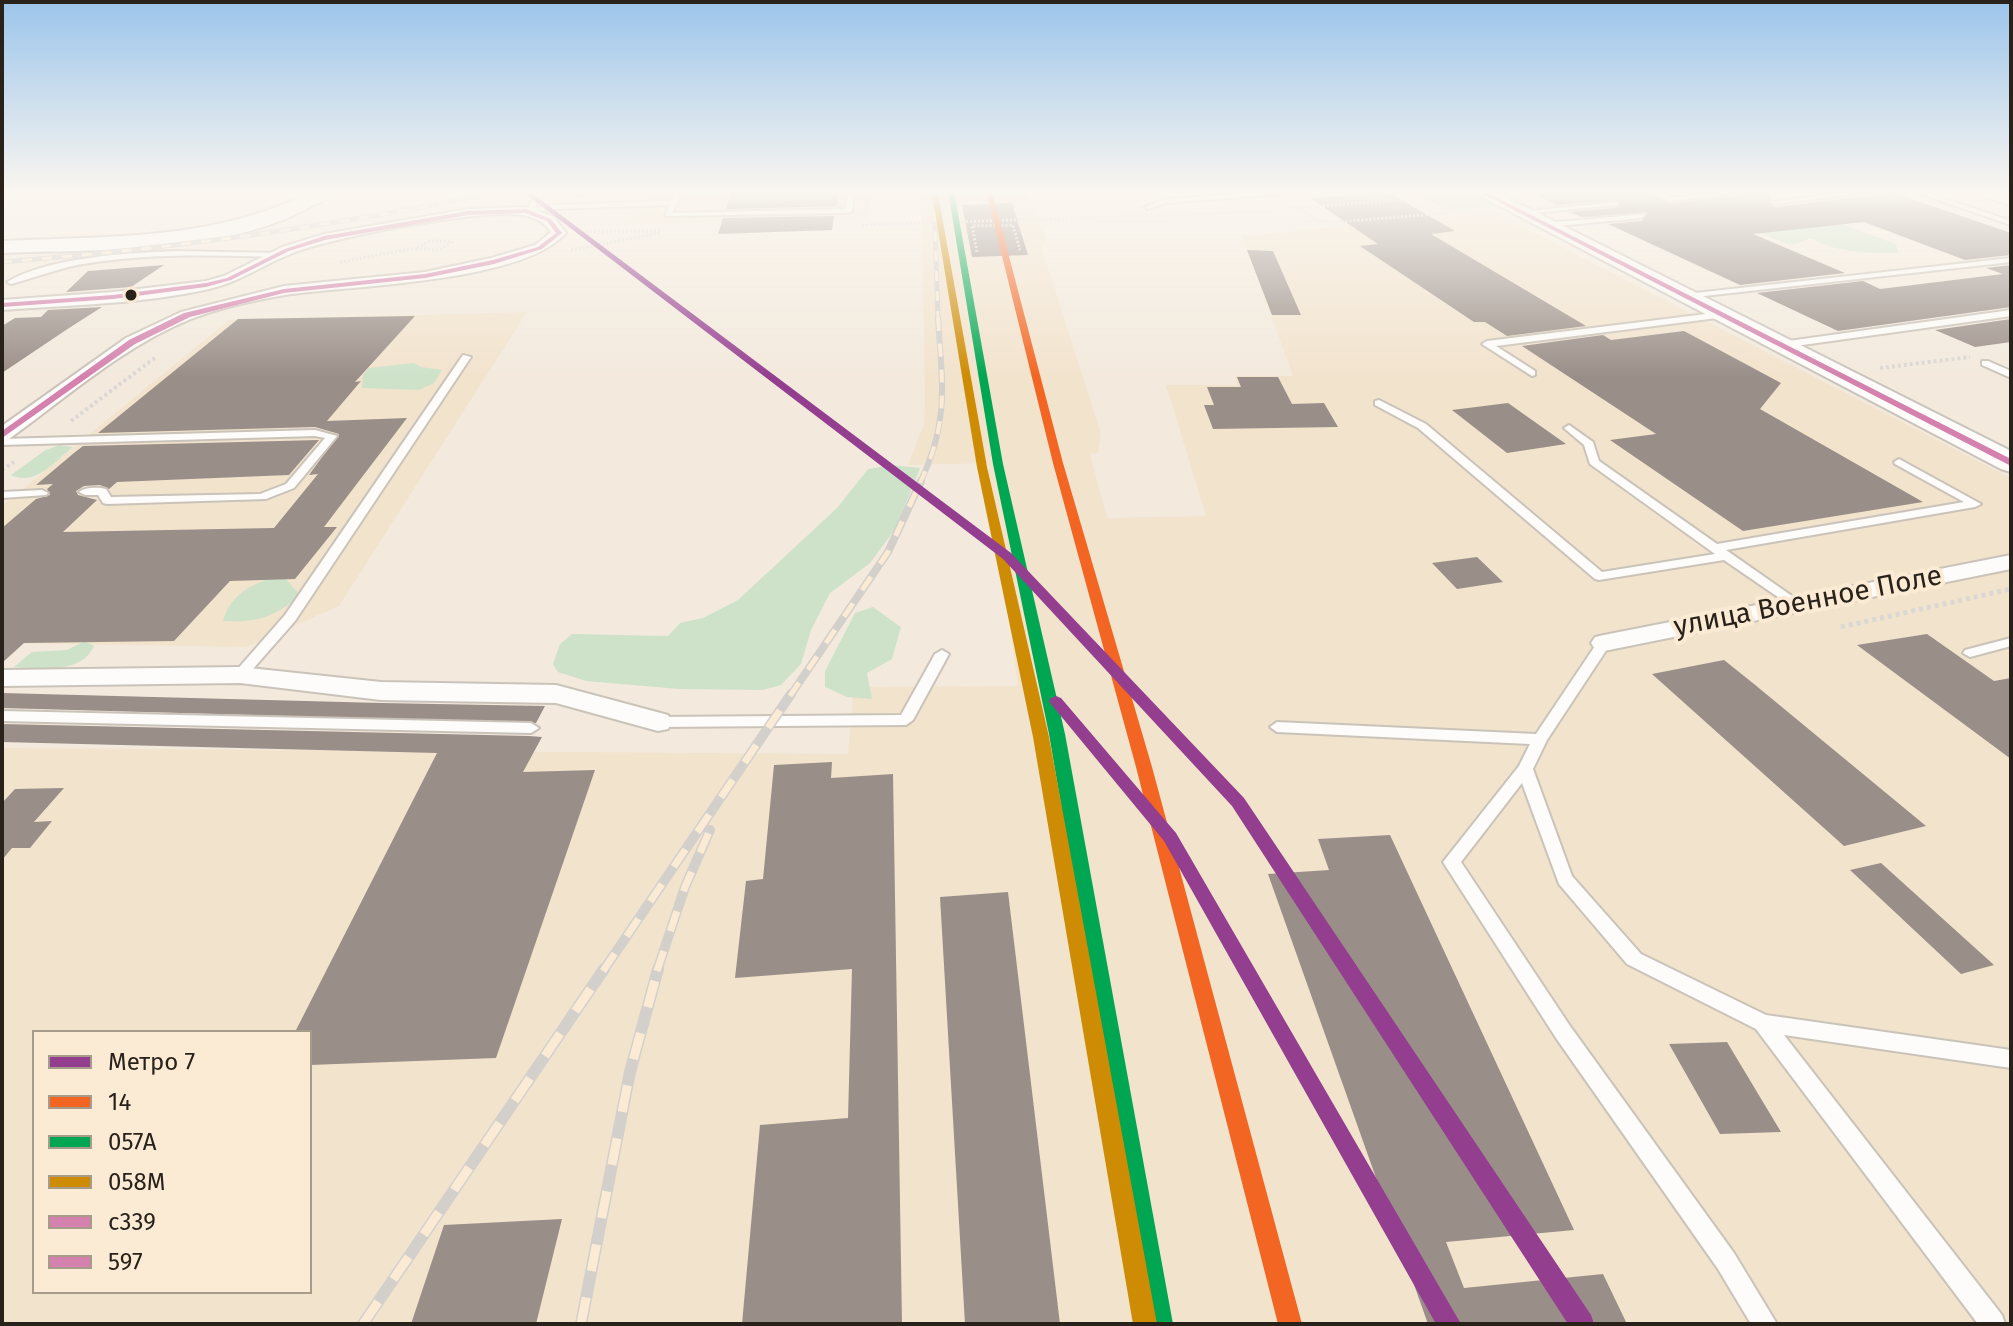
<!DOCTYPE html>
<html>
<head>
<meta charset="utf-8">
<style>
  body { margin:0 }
  #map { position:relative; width:2013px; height:1326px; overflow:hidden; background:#f3eadd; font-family:"Fira Sans",sans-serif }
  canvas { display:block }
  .frame { position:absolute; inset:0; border:4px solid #28221a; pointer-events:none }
  .legend { position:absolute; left:32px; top:1030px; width:280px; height:264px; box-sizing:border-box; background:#fbebd5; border:2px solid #a79b8a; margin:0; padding:10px 14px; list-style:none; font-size:24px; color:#28221a }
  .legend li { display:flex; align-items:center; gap:16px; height:40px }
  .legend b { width:40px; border:2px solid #a79b8a }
</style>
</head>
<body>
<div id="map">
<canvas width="2013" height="1326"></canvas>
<div class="frame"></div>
<ul class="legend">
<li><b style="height:10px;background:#943e90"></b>Метро 7</li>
<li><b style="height:10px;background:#f26522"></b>14</li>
<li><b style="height:10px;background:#00a651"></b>057А</li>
<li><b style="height:10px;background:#ce8c05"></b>058М</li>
<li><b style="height:10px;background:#d482ad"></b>с339</li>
<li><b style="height:10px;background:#d482ad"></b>597</li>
</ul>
</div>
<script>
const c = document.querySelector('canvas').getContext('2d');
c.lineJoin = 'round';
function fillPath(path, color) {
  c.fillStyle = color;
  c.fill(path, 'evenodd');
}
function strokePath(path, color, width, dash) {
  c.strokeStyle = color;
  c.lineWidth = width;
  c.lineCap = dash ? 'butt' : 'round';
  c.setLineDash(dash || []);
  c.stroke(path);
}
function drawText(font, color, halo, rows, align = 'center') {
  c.font = font + ' "Fira Sans",sans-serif';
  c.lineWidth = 8;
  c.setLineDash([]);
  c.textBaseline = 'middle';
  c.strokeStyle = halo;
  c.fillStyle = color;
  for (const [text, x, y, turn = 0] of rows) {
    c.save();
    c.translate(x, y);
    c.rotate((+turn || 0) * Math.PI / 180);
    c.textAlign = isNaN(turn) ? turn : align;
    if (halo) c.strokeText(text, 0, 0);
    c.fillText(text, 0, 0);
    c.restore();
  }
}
fillPath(new Path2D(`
  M649 191H872L869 219 628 224Z
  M921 191H1026L1047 240 1042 248 1101 434 1098 453 1090 454 1107 518 1206 516 1166 385H1237L1235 376H1293L1242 236 1494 212 2011 478V1324H2V748L848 754 854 687 1018 686 988 463 908 465 924 424 925 402ZM34 1032H310V1292H34Z
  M527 312 339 606 247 647 2 643V506L229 320Z`), '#f2e3cd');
fillPath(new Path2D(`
  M1410 191H1471L1499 206 1449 211Z
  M1748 195 1753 206 1828 219 1896 244 1898 253C1869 253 1836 253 1811 238L1792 245C1766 238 1742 221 1716 216 1673 208 1597 227 1563 211Z
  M414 363 421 367 442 370 434 383 419 390 362 388 363 375 369 368Z
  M59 445 73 447C55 461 35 487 11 475L44 451Z
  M891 465 920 468 896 528 870 563 830 593 811 630 801 664 781 685 763 690 679 689 586 681 558 672 553 664 560 644 572 634 668 636 680 623 703 618 738 600 837 508 868 469Z
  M283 576 300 595C276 617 256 623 223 621 230 594 256 580 283 576Z
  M873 607 901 627 892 659 867 673 872 699 847 697 825 687V671L855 613Z
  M85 641 94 646C81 675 40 668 14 667L32 652 67 650Z`), '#cee2ca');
fillPath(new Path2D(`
  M839 191 836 206 726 209 732 192Z
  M1527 191H1646L1670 204 1744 195 1747 191H1772L1769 203 1775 207 1894 193 2011 233V255L1965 260 1864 222 1753 234 1845 273 1740 285 1608 224 1642 221 1647 212 1581 217 1571 212 1616 208 1620 200 1557 205Z
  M1388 192 1455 231 1431 234 1586 326 1507 336 1485 322H1474L1360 246 1378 244 1310 198Z
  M1012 203 1028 255 972 257 962 205Z
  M834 216 832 230 718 234 723 218Z
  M1247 250 1273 251 1301 315H1272Z
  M164 265 131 287 66 292 88 271Z
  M2011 265V307L1838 331 1757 293 1863 281 1880 289 2003 274 1986 268Z
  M102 307 66 330 2 373V326L15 318 41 317 48 310Z
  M415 316 355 382 361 381 327 421 407 418 324 527H337L295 579 230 581 174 641 24 643 2 663V528L36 499 50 495 47 489 53 484 36 485 74 453 83 446 319 440 289 475 117 482 109 489 100 485 84 486 76 491 78 495 97 500 63 532 274 528 318 474 309 475 339 434 315 427 98 433 238 319Z
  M2011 319V342L1975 347 1935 330Z
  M1684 331 1781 383 1760 409 1923 502 1743 531 1610 440 1656 434 1522 346 1603 335 1611 340Z
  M1237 377H1278L1292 404 1324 403 1338 427 1213 429 1204 405H1214L1207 387H1241Z
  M1508 403 1566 444 1507 453 1452 410Z
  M1477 557 1503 582 1457 589 1432 563Z
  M1927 634 1994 681 2011 678V759L1857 645Z
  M1724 660 1754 684 1926 826 1844 846 1652 674Z
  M2 693 381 703 545 706 536 723 2 708Z
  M2 724 529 736 542 737 523 772 595 770 496 1058 310 1065V1032H295L437 753 2 742Z
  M832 762 831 778 893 774 902 1324H742L760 1125 848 1118 852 969 735 978 746 881 763 879 774 765Z
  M64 788 34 822 52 821 30 848H12L2 860V803L15 789Z
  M1390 835 1574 1230 1446 1242 1464 1288 1603 1274 1627 1324H1428L1268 874 1329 870 1318 839Z
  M1881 863 1994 965 1961 974 1850 870Z
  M1008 892 1060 1324H965L940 897Z
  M1727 1042 1781 1132 1720 1134 1669 1044Z
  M562 1219 536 1324H411L444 1225Z`), '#9a8e88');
const lane = new Path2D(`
  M541 191H548L537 201 535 208 553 205 671 201 677 191H683L672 213 845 209 848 191H854L852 211 848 213 665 216 669 205 553 209 524 212V210L528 209 532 199Z
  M582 191H592L578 196 575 194Z
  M1285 191H1318L1165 203 1148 209 1145 207 1164 199Z
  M1649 191C1658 191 1665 196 1673 197 1697 198 1722 188 1744 192L1670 201Z
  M1859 191H1880L1775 204 1772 202Z
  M1913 191H1922L2011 221V225Z
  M1618 202 1616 205 1522 214 1518 212Z
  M1645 214 1642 218 1546 227 1542 225 1546 223Z
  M176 251 277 253 281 255 277 257C210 255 143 253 77 265 54 270 33 278 11 284L7 282C49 257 127 253 176 251Z
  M2011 258V262L1686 298 1682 296 1686 294Z
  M2011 310V316L1781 348 1776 345 1781 342Z
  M1722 312 1726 315 1725 317 1496 346 1535 371V375L1532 376 1482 344 1487 341Z
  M463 355 471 357 295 621 245 678H235L233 675 235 672 285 615Z
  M1982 361H1988L2011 371V378L1982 365Z
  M1379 400 1426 424 1602 572 1715 554 1590 464 1584 445 1564 428 1569 425 1593 442 1599 461 1717 544 1964 502 1895 464 1894 462 1899 459 1981 504 1975 507 1726 550 1799 601 1801 604 1799 607 1794 608 1724 560 1599 580 1595 579 1418 428 1375 405V401Z
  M315 430 337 436 294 488 266 499 107 504 103 503 98 495H85L79 492C85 487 98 487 106 489L111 497 260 494 286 484 325 438 315 436 2 445V439Z
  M42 490 48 493 46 495 2 498V492Z
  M2011 638V646L1970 657 1963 653 1965 650Z
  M1604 639 1611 643 1547 740 1533 769 1572 876 1641 954 1766 1015 2011 1050V1068L1784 1035 2002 1315 2005 1324H1978L1756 1029 1627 964 1559 884 1522 783 1461 862 1570 1026 1734 1253 1777 1324H1751L1718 1269 1556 1038 1443 862 1519 766 1530 744 1277 732 1270 727 1277 722 1536 734 1599 640Z
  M942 650 949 654 913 720 906 725 658 727 651 722 658 717 901 715 935 654Z
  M2 711 531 723 539 728 531 733 2 721Z`);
const street = new Path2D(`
  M526 207 554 217 566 233C522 283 352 285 285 295 256 300 219 308 191 319 124 346 67 397 9 439L2 441V426L126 338 181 312 284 286 425 272 491 258 535 245 551 232C545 223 538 219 527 216 491 206 330 238 293 253 264 264 240 282 209 289 142 304 70 305 2 310V300L113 292 206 281 224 276 282 247 324 234 468 209Z
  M2011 555V569L1604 651 1595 649 1591 643 1595 637 1604 635Z
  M240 667 381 682 556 685 668 715 672 722 668 729 658 731 556 703 381 700 240 683 2 686V670Z`);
const secondary = new Path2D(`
  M312 191H335C329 199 318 203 310 207 223 255 99 249 2 253V241C107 236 217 241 312 191Z
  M1471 191H1494L2011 451V472L2001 469Z
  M1976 191 2011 193V205L1979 195Z`);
strokePath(lane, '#cac3b9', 4);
strokePath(street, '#cac3b9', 4);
strokePath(secondary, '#cac3b9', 4);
strokePath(new Path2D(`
  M1395 191 1435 214 1476 211
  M1323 206 1409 199
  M1297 208 1319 221 1338 222 1435 214
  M582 232 662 231
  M432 240 452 242 438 250 416 248Z
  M571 250 660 233
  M977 252 972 226 1013 225 1020 250
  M340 262 416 248`), '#dad7d4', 3, [2, 2]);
strokePath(new Path2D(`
  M1880 368 1970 357
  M71 421 156 357
  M2 470 14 462`), '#dad7d4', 4, [3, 3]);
strokePath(new Path2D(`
  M1841 627 2011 589`), '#dad7d4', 5, [4, 4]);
fillPath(lane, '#fdfcfa');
fillPath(street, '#fdfcfa');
fillPath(secondary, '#fdfcfa');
const railFar4 = new Path2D(`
  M934 191 938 319
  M2 262C171 249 337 226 503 191`);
const railFar3 = new Path2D(`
  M920 483C950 420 942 384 938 317`);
const railFar2 = new Path2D(`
  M790 696 888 552 921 481`);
const railFar1 = new Path2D(`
  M603 971 791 694
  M657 971 685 887 710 830`);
const rail = new Path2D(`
  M363 1324 604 969
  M581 1324 630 1072 658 969`);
strokePath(railFar4, '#d3d0cc', 5);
strokePath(railFar3, '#d3d0cc', 6);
strokePath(railFar2, '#d3d0cc', 8);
strokePath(railFar1, '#d3d0cc', 10);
strokePath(rail, '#d3d0cc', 12);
strokePath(railFar4, '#fbebd5', 3, [10]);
strokePath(railFar3, '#fbebd5', 4, [13]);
strokePath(railFar2, '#fbebd5', 5, [16]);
strokePath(railFar1, '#fbebd5', 7, [21]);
strokePath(rail, '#fbebd5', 9, [27]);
strokePath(new Path2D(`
  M862 225 1252 212 1322 206`), '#dad7d4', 3, [2, 2]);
fillPath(new Path2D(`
  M526 209 551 219 562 233 542 249 494 264 425 278 284 293 190 317 135 344 2 438V431L129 340 184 313 284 289 425 274 493 260 538 247 556 233 547 221 525 213 468 215 325 240 289 251 231 280 206 287 113 299 2 307V303L113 295 206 283 227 278 285 249 324 236 468 211Z`), '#d482ad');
fillPath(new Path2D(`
  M1477 191H1484L2011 459V466Z`), '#d482ad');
fillPath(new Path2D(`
  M986 191H992L1063 463 1152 767 1302 1324H1278L1136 767 1053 463Z`), '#f26522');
fillPath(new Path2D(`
  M948 191H954L1003 464 1065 734 1173 1324H1149L1049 734 993 464Z`), '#00a651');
fillPath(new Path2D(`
  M935 192 938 194 987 467 1049 737 1157 1324H1133L1033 737 977 467 932 194Z`), '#ce8c05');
fillPath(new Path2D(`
  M522 191H529L1011 553 1244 798 1591 1315 1594 1324H1568L1232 806 1003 559Z
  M1056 696 1061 698 1176 833 1461 1324H1436L1164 841 1051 704 1049 701 1051 698Z`), '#943e90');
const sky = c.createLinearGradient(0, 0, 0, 377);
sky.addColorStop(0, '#9cc5eb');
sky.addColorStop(0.51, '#faf6f0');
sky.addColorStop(1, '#faf6f000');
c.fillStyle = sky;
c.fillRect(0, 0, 2013, 377);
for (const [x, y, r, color] of [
  [131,295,7,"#28221a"]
]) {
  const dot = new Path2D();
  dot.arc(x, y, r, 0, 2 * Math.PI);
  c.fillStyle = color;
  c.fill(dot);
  strokePath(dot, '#fbebd5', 3);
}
drawText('28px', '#28221a', '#fbebd5', [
  ["улица Военное Поле",1808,602,-11]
]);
</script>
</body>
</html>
